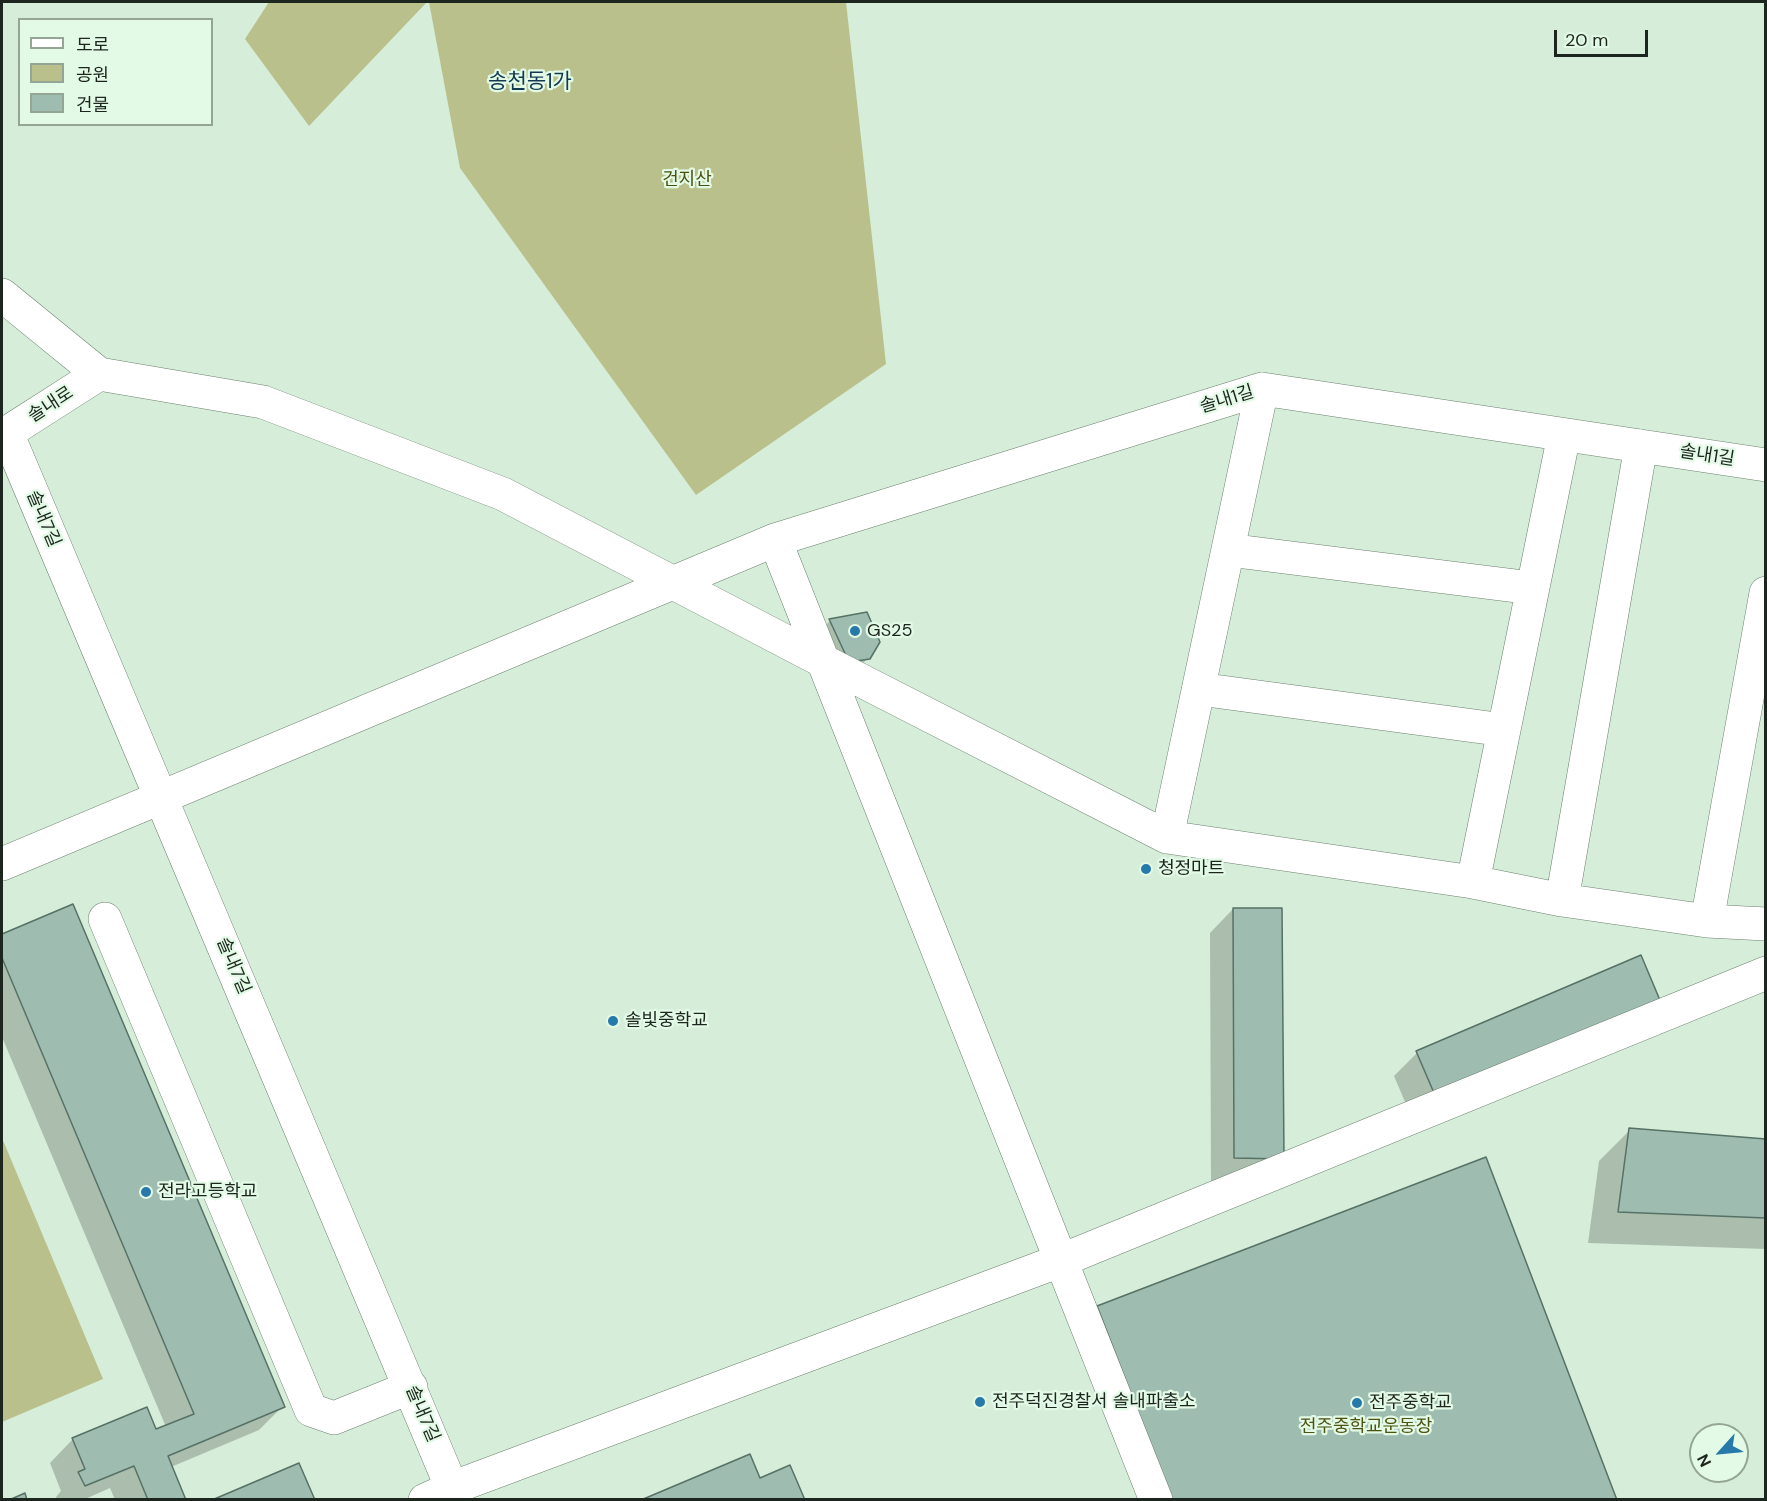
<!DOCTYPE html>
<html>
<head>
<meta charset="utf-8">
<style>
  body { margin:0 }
  #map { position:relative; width:1767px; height:1501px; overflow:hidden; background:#d6edd9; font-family:"DM Sans","Noto Sans KR",sans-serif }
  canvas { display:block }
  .frame { position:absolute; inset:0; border:3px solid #1d261e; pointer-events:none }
  .legend { position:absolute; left:18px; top:18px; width:195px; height:108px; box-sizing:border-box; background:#e3fae6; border:2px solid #94a596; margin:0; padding:8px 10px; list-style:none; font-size:18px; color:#1d261e }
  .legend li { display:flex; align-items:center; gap:12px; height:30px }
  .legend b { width:30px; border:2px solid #94a596 }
  .north { position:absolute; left:1689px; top:1423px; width:60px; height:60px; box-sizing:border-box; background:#e3fae6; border:2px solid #94a596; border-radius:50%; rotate:243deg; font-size:16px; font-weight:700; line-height:24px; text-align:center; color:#1d261e }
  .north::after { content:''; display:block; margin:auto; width:21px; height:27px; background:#2779aa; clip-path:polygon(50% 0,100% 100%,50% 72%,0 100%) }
  .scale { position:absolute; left:1554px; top:30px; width:94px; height:27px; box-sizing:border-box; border:3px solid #1d261e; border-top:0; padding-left:8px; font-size:18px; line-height:21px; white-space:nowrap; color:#1d261e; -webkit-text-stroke:4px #e3fae6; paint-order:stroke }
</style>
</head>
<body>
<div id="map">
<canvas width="1767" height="1501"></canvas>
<div class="frame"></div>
<ul class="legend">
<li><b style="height:8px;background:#fff"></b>도로</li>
<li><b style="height:16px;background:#bac08b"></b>공원</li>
<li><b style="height:16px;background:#9ebcaf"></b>건물</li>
</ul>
<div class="north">N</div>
<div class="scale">20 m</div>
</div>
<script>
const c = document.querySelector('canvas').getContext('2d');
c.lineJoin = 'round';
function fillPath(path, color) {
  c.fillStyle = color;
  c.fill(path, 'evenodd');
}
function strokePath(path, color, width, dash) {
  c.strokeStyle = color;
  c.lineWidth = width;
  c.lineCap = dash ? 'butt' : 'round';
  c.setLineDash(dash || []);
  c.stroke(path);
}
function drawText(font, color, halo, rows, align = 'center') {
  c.font = font + ' "DM Sans","Noto Sans KR",sans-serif';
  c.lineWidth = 4.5;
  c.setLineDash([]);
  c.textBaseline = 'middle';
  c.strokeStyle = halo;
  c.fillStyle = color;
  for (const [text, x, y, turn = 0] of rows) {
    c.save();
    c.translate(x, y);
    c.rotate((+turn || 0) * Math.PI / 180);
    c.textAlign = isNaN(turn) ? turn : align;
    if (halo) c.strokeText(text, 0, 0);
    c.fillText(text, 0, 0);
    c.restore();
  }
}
fillPath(new Path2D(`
  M269 2H427L309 126 245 39Z
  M429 2H846L886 364 696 495 460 168Z
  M2 1138 103 1379 2 1422Z`), '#bac08b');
fillPath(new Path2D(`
  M866 614 868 658 852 675 814 636 830 621Z
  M72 906 283 1406 259 1430 171 1467 184 1500H115L110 1488 83 1500H57L56 1497 61 1491 50 1463 73 1439 156 1431 166 1427 2 1037V936Z
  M1233 909 1282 1158 1258 1182 1211 1181 1210 933Z
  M1641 957 1414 1123 1394 1076 1417 1053Z
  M1630 1130 1766 1140V1249L1588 1243 1599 1161Z`), '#0003');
const building = new Path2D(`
  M867 612 880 642 870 659 849 662 829 619Z
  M73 904 285 1407 168 1456 186 1500H148L134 1466 85 1486 78 1472 85 1469 72 1438 147 1407 156 1429 194 1414 2 958V934Z
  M1233 908H1282L1284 1159 1234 1158Z
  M1641 955 1662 1005 1437 1100 1416 1051Z
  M1629 1128 1766 1139V1218L1618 1212Z
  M1486 1157 1617 1500H1172L1097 1306Z
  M750 1454 760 1478 790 1465 805 1500H641Z
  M299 1463 315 1500H212Z
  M25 1493 27 1500H9Z`);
fillPath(building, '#9ebcaf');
strokePath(building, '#567166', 1.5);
const minor = new Path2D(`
  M2 295 99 374 263 402 503 494 823 661 1167 837 1473 882 1562 900 1707 921 1766 924
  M7 433 457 1500
  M2 436 99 374
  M775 540 1156 1500
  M1228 550 1532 588
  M1199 689 1504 730
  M1167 837 1262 389
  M2 864 775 540 1262 389 1766 465
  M1473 882 1564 435
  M1562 900 1641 446
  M105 919 311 1410 334 1418 411 1387
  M1707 921 1766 593
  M425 1500 452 1488 1062 1260 1766 973`);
strokePath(minor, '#6d8270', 34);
strokePath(minor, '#fff', 33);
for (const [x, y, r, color] of [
  [855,631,6,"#2779aa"],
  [1146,869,6,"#2779aa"],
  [613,1021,6,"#2779aa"],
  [146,1192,6,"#2779aa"],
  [980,1402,6,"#2779aa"],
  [1357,1403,6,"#2779aa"]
]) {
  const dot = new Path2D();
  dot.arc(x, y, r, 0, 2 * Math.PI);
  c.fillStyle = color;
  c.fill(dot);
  strokePath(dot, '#e3fae6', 2);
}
drawText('18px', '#4d5211', '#e3fae6', [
  ["건지산",687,180],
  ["전주중학교운동장",1366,1427]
]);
drawText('18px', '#1d261e', '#e3fae6', [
  ["솔내1길",1227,400,-17],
  ["솔내로",51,405,-33],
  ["솔내1길",1707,456,9],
  ["솔내7길",43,519,67],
  ["솔내7길",233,966,67],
  ["솔내7길",422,1414,67]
]);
drawText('18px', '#1d261e', '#e3fae6', [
  ["GS25",867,631],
  ["청정마트",1158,869],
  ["솔빛중학교",625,1021],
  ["전라고등학교",158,1192],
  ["전주덕진경찰서 솔내파출소",992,1402],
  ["전주중학교",1369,1403]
], 'left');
drawText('21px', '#133951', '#e3fae6', [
  ["송천동1가",530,82]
]);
</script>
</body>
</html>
